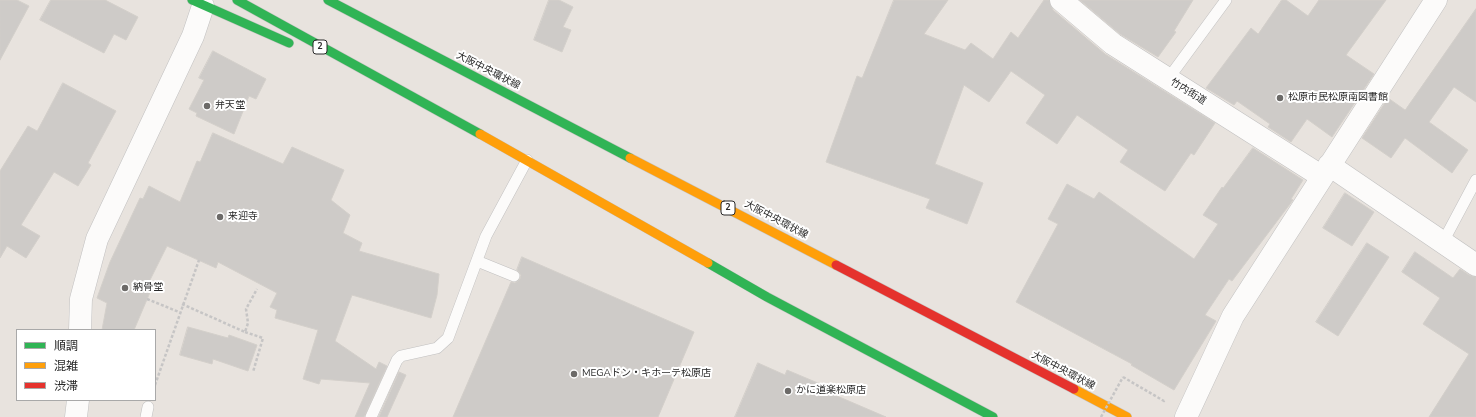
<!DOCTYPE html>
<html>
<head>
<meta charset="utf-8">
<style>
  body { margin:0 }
  #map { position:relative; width:1476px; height:417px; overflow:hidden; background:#e8e3de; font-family:"Nunito Sans","Noto Sans JP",sans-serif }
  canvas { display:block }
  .legend { position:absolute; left:16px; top:329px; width:140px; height:72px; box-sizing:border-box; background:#fff; border:1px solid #a9a9a9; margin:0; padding:5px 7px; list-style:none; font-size:12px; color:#292929 }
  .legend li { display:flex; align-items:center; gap:8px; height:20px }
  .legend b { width:20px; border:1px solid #a9a9a9 }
</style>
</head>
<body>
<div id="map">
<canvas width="1476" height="417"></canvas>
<ul class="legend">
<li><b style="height:5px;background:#30b455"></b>順調</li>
<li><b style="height:5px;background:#ff9f0a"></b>混雑</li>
<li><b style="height:5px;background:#e5322d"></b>渋滞</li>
</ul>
</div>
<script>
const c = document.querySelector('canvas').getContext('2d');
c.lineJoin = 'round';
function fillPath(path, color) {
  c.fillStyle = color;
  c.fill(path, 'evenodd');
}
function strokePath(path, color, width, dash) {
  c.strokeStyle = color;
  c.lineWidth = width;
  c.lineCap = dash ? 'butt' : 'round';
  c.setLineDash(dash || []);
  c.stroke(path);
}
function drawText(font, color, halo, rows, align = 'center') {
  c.font = font + ' "Nunito Sans","Noto Sans JP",sans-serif';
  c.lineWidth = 4;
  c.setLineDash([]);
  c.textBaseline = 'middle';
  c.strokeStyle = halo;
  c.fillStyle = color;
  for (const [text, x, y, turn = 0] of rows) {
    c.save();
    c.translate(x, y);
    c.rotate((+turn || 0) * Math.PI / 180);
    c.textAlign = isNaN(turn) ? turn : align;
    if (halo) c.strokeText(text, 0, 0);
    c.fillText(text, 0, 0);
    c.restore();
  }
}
const building = new Path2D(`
  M0 0H17L29 6 0 60Z
  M51 0H105L138 17 126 40 114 34 104 53 40 20Z
  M549 0H559L573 7 563 27 571 30 562 52 534 40Z
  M894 0H948L924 34 965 50 971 43 993 59 1011 32 1018 38 1044 0H1049L1053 10 1105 54 1215 123 1194 155 1191 153 1165 191 1120 162 1128 150 1077 115 1057 144 1026 123 1045 95 1011 71 989 102 964 85 935 164 983 183 967 224 926 208 930 199 826 162 857 76 862 78Z
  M1080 0H1193L1174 31 1176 32 1158 57 1120 34Z
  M1282 0H1286L1308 16 1319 0H1386L1346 55 1374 74 1332 137 1307 119 1291 142 1268 127 1270 124 1237 101 1234 105 1206 88 1251 28 1258 34Z
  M1476 9V102L1454 87 1429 122 1468 150 1452 173 1405 138 1391 158 1362 138 1388 98 1405 110Z
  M213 51 266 79 256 99 249 96 234 134 196 116 197 113 189 109 204 80 199 78Z
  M63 83 116 111 88 163 91 165 78 186 54 172 21 225 40 236 26 258 7 246 0 258V171L28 126 37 131Z
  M213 133 283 164 292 147 344 170 331 200 350 215 343 233 362 243 359 251 439 274 437 295 431 318 352 295 335 341 376 369 379 362 387 366 364 417H355L370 383 321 379 319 384 303 379 318 330 275 318 277 310 270 307 277 293 218 262 216 268 167 246 147 286 151 290 134 330H102L107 303 97 298 110 262 140 198 143 199 149 186 180 202 197 161 200 162Z
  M1253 148 1303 180 1291 199 1293 200 1232 281 1229 279 1205 315 1216 321 1174 390 1131 365 1132 364 1016 302 1058 224 1048 219 1067 184 1094 199 1099 192 1194 259 1218 224 1203 215 1222 187 1223 188Z
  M1345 193 1374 212 1352 246 1323 228Z
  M1367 243 1389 257 1338 336 1316 322Z
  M1415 252 1453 278 1460 269 1469 275 1476 277V417H1429L1469 354 1423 324 1440 298 1402 272Z
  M522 257 694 332 658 417H453L511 282 515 283 520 279 521 275 517 270Z
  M188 327 228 338 229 335 257 345 248 371 213 359 212 364 180 355Z
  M758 363 785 375 787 370 832 389 830 393 886 417H735Z
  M399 372 406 375 387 417H379Z`);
fillPath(building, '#cecbc8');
strokePath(building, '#d3cfca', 1);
const lane = new Path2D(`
  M1168 79 1226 0
  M1443 242 1476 180
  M477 261 514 276
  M146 417 148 407
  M371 417 397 360 401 356 437 348 448 338 486 236 527 160`);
const street = new Path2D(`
  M1061 0 1113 44 1321 176
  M1329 165 1476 265
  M80 330 81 299 97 239 193 36 203 6
  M76 417 78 400
  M1186 417 1233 316 1436 0`);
const fast = new Path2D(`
  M192 0 289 43
  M237 0 480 134
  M328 0 630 158
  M708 263 767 297 993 417`);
const slow = new Path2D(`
  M480 134 708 263
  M630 158 836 265
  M1074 389 1127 417`);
const jam = new Path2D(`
  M836 265 1074 389`);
strokePath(lane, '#c1c0c0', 12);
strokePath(street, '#c1c0c0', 23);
strokePath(fast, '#c4c2c0', 10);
strokePath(slow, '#c4c2c0', 10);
strokePath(jam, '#c4c2c0', 10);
strokePath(new Path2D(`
  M147 299 179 312
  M182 304 245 332 248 323 246 309 257 289
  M245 332 263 338 253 372
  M1123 377 1164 401 1165 400
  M155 385 199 260`), '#c6c5c5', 2.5, [3, 2]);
strokePath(lane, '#fcfbfa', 11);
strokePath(street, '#fcfbfa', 22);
strokePath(fast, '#30b455', 9);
strokePath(slow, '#ff9f0a', 9);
strokePath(jam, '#e5322d', 9);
strokePath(new Path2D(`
  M1101 417 1123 377`), '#c6c5c5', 2.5, [3, 2]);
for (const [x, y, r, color] of [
  [1280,98,4,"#6c6a68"],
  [207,106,4,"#6c6a68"],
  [220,217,4,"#6c6a68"],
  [125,288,4,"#6c6a68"],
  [574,374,4,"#6c6a68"],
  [788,391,4,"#6c6a68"]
]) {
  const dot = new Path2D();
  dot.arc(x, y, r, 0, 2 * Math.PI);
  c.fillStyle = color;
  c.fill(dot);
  strokePath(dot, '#fff', 1.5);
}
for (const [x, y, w] of [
  [320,47,14],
  [728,208,14]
]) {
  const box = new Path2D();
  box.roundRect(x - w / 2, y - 7, w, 14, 3);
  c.fillStyle = '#fff';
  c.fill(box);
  strokePath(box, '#292929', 1);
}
drawText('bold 9px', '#292929', null, [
  ["2",320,47],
  ["2",728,208]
]);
drawText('10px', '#292929', '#fff', [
  ["大阪中央環状線",488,71,27],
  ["竹内街道",1188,92,32],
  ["大阪中央環状線",776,220,28],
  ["大阪中央環状線",1063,371,28]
]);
drawText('10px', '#292929', '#fff', [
  ["松原市民松原南図書館",1288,98],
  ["弁天堂",215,106],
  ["来迎寺",228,217],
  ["納骨堂",133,288],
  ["MEGAドン・キホーテ松原店",582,374],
  ["かに道楽松原店",796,391]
], 'left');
</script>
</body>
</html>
